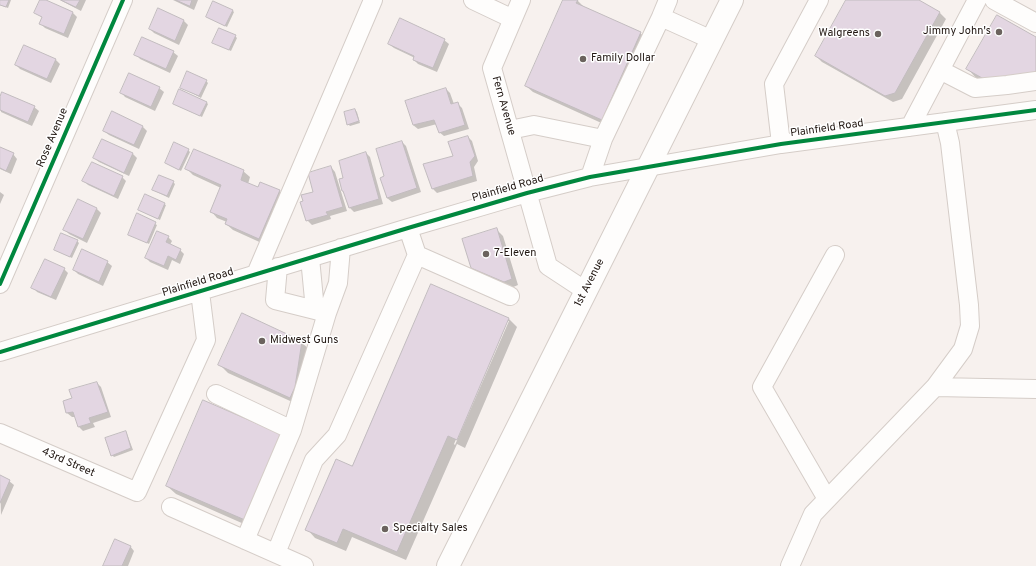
<!DOCTYPE html>
<html>
<head>
<meta charset="utf-8">
<style>
  body { margin:0 }
  canvas { display:block; background:#f7f1ee }
</style>
</head>
<body>
<canvas width="1036" height="566"></canvas>
<script>
const c = document.querySelector('canvas').getContext('2d');
c.lineJoin = 'round';
function fillPath(path, color) {
  c.fillStyle = color;
  c.fill(path, 'evenodd');
}
function strokePath(path, color, width, dash) {
  c.strokeStyle = color;
  c.lineWidth = width;
  c.lineCap = dash ? 'butt' : 'round';
  c.setLineDash(dash || []);
  c.stroke(path);
}
function drawText(font, color, halo, rows, align = 'center') {
  c.font = font + ' Overpass,sans-serif';
  c.lineWidth = 3;
  c.setLineDash([]);
  c.textBaseline = 'middle';
  c.strokeStyle = halo;
  c.fillStyle = color;
  for (const [text, x, y, turn = 0] of rows) {
    c.save();
    c.translate(x, y);
    c.rotate((+turn || 0) * Math.PI / 180);
    c.textAlign = isNaN(turn) ? turn : align;
    if (halo) c.strokeText(text, 0, 0);
    c.fillText(text, 0, 0);
    c.restore();
  }
}
fillPath(new Path2D(`
  M0 0H11L8 8 0 5Z
  M41 0 73 13 77 17 68 38 45 28 40 23 43 18 36 13Z
  M60 0H86L81 11Z
  M173 0H198L194 10Z
  M564 0H577L584 7 640 33 647 39 608 126 533 92 526 86Z
  M848 0H917L940 13 946 19 902 99 893 102 822 62 816 56Z
  M232 10 234 12 227 27 207 17Z
  M184 21 188 25 179 45 154 33 150 29Z
  M235 36 237 38 231 51 214 43Z
  M1036 38 1001 91 976 78 968 69Z
  M444 40 449 44 437 72 418 64 414 60 415 58 394 48 389 44Z
  M173 52 178 56 170 73 140 59 136 54Z
  M55 59 60 64 51 83 20 69 16 65Z
  M206 81 208 83 201 98 181 87Z
  M159 88 164 92 155 111 125 97 121 92Z
  M446 89 450 93 454 104 457 103 462 108 469 129 444 136 439 132 437 124 418 129 413 125Z
  M0 100 34 107 39 111 32 126 1 112Z
  M206 102 208 104 202 117 174 104Z
  M355 110 357 112 360 123 350 126 348 124Z
  M143 127 147 131 139 149 109 135 104 131Z
  M468 137 472 141 478 161 474 167 477 181 437 193 433 189Z
  M103 140 133 154 137 158 129 176 99 162 94 158Z
  M402 142 406 146 421 192 392 202 387 198 381 178 385 176Z
  M0 149 13 154 17 159 11 174 0 169Z
  M188 150 190 152 181 171 166 163Z
  M366 153 370 157 383 204 354 212 350 208 345 193 343 191 345 179Z
  M331 167 335 172 347 211 330 216 331 219 312 225 307 220 315 193Z
  M186 168 243 171 250 177 248 184 259 188 279 191 286 198 266 245 233 230 226 224 227 222 217 218 211 211 221 188 193 175Z
  M122 177 126 181 118 199 88 185 84 181Z
  M173 182 175 184 169 198 153 190Z
  M0 192 4 195 0 204Z
  M78 200 97 209 101 213 87 243 69 234 65 230Z
  M164 204 166 205 160 220 139 210Z
  M138 215 157 225 149 244 129 234Z
  M497 230 503 236 518 285 511 288 478 274 472 268Z
  M168 237 172 241 170 245 180 250 184 254 180 264 172 260 168 270 150 262 146 258Z
  M77 241 79 243 72 258 55 250Z
  M107 262 112 266 103 286 78 274 74 270Z
  M64 269 68 273 56 300 37 292 33 287Z
  M431 285 509 319 517 327 465 448 457 444 406 560 352 537 346 551 315 538 307 529 352 467ZM507 321H509L455 445 454 444Z
  M301 342 310 350 299 405 228 373 220 365Z
  M97 383 101 387 111 417 93 423 95 427 83 431 79 427 75 417H72L67 413 65 401 73 399Z
  M125 432 127 434 133 450 114 457 112 455Z
  M281 435 253 528 176 494 167 486Z
  M0 477 9 481 14 485 1 515Z
  M130 546 134 551 128 566H104Z`), '#0003');
const building = new Path2D(`
  M0 0H9L6 7 0 5Z
  M40 0H46L73 12 64 34 39 24 42 17 34 13Z
  M61 0H80L76 7Z
  M176 0H192L190 6Z
  M563 0H578L576 3 641 32 602 120 525 86Z
  M846 0H919L940 12 895 93 885 96 815 56Z
  M213 1 233 10 225 26 206 17Z
  M158 8 184 20 175 41 149 29Z
  M997 15 1036 37V77L991 83 966 69Z
  M400 18 445 39 433 68 413 60 414 56 388 44Z
  M219 28 236 35 229 50 212 43Z
  M142 37 174 51 166 69 134 55Z
  M24 45 56 59 47 79 15 65Z
  M187 71 207 80 199 96 180 88Z
  M129 73 160 87 151 107 120 93Z
  M446 88 451 104 458 102 465 125 439 133 434 120 413 125 405 101Z
  M179 89 207 102 200 116 173 104Z
  M2 92 35 106 28 122 0 110V97Z
  M355 109 359 121 347 125 344 112Z
  M112 111 143 126 134 145 103 131Z
  M468 136 475 156 470 162 473 176 432 189 423 164 453 156 448 142Z
  M102 139 133 153 124 173 93 158Z
  M402 141 417 188 387 198 380 178 384 176 376 149Z
  M174 142 189 149 179 170 165 163Z
  M0 147 14 153 6 171 0 168Z
  M194 149 244 170 241 180 258 187 260 182 280 190 259 239 225 224 227 219 210 212 221 185 185 169Z
  M366 152 379 199 349 208 343 191H342L339 179 343 178 339 161Z
  M92 162 123 176 114 196 82 181Z
  M331 166 343 207 326 212 328 215 306 221 300 202 303 201 301 195 313 192 308 173Z
  M159 175 174 181 167 196 152 190Z
  M145 194 165 203 158 219 138 210Z
  M78 199 97 208 83 239 63 230Z
  M137 213 156 222 147 243 128 235Z
  M497 228 512 279 504 282 471 268 462 239Z
  M157 231 169 236 166 242 181 249 176 260 168 256 164 266 145 258Z
  M61 233 78 240 70 257 54 250Z
  M82 249 108 261 99 282 73 270Z
  M45 259 65 268 51 297 31 288Z
  M431 284 509 318 457 440 448 436 397 552 343 529 337 543 305 530 336 459 352 466Z
  M242 313 302 341 295 387 290 398 218 365Z
  M97 382 108 412 89 418 91 423 78 427 73 412 66 413 63 401 72 398 69 390Z
  M203 400 281 434 245 520 166 486Z
  M126 431 131 448 111 456 105 438Z
  M0 475 10 480 0 503Z
  M115 539 131 546 122 566H103Z`);
fillPath(building, '#e3d6e2');
strokePath(building, '#c2bcbf', 1);
const minor = new Path2D(`
  M473 0 513 19
  M521 0 492 68 548 266 586 291
  M994 0 1036 23
  M661 17 712 40
  M940 70 975 88 1007 85 1036 81
  M910 127 977 0
  M510 130 534 125 603 139
  M781 144 774 84 819 0
  M590 177 603 139 661 17 668 0
  M417 255 510 296
  M310 258 315 310
  M278 267 275 300 327 313 338 283 341 248
  M256 274 373 0
  M0 284 123 0
  M0 352 408 228 527 193 590 177 781 144 1036 110
  M935 387 1036 389
  M216 394 292 430
  M0 433 137 492 206 340 200 292
  M827 499 762 387 835 255
  M171 507 304 566
  M245 540 292 430 327 313
  M276 553 314 460 337 435 417 255 408 228
  M790 566 813 514 935 387 963 349 970 326 969 305 950 143 945 122`);
const major = new Path2D(`
  M448 566 732 0`);
strokePath(minor, '#d5cdc8', 20);
strokePath(major, '#d5cdc8', 24);
strokePath(minor, '#fefdfc', 18);
strokePath(major, '#fefdfc', 22);
strokePath(new Path2D(`
  M0 284 123 0
  M0 352 408 228 527 193 590 177 781 144 1036 110`), '#00873e', 4);
for (const [x, y, r, color] of [
  [999,32,4,"#6b635e"],
  [878,34,4,"#6b635e"],
  [583,59,4,"#6b635e"],
  [486,254,4,"#6b635e"],
  [262,341,4,"#6b635e"],
  [385,529,4,"#6b635e"]
]) {
  const dot = new Path2D();
  dot.arc(x, y, r, 0, 2 * Math.PI);
  c.fillStyle = color;
  c.fill(dot);
  strokePath(dot, '#fff', 1.5);
}
drawText('11px', '#201611', '#fff', [
  ["Jimmy John's",991,32,"right"],
  ["Walgreens",870,34,"right"],
  ["Family Dollar",591,59],
  ["7-Eleven",494,254],
  ["Midwest Guns",270,341],
  ["Specialty Sales",393,529]
], 'left');
drawText('11px', '#201611', '#fff', [
  ["Fern Avenue",503,106,74],
  ["Plainfield Road",827,129,-8],
  ["Rose Avenue",53,138,-67],
  ["Plainfield Road",508,189,-16],
  ["Plainfield Road",198,283,-17],
  ["1st Avenue",590,283,-63],
  ["43rd Street",68,463,24]
]);
</script>
</body>
</html>
